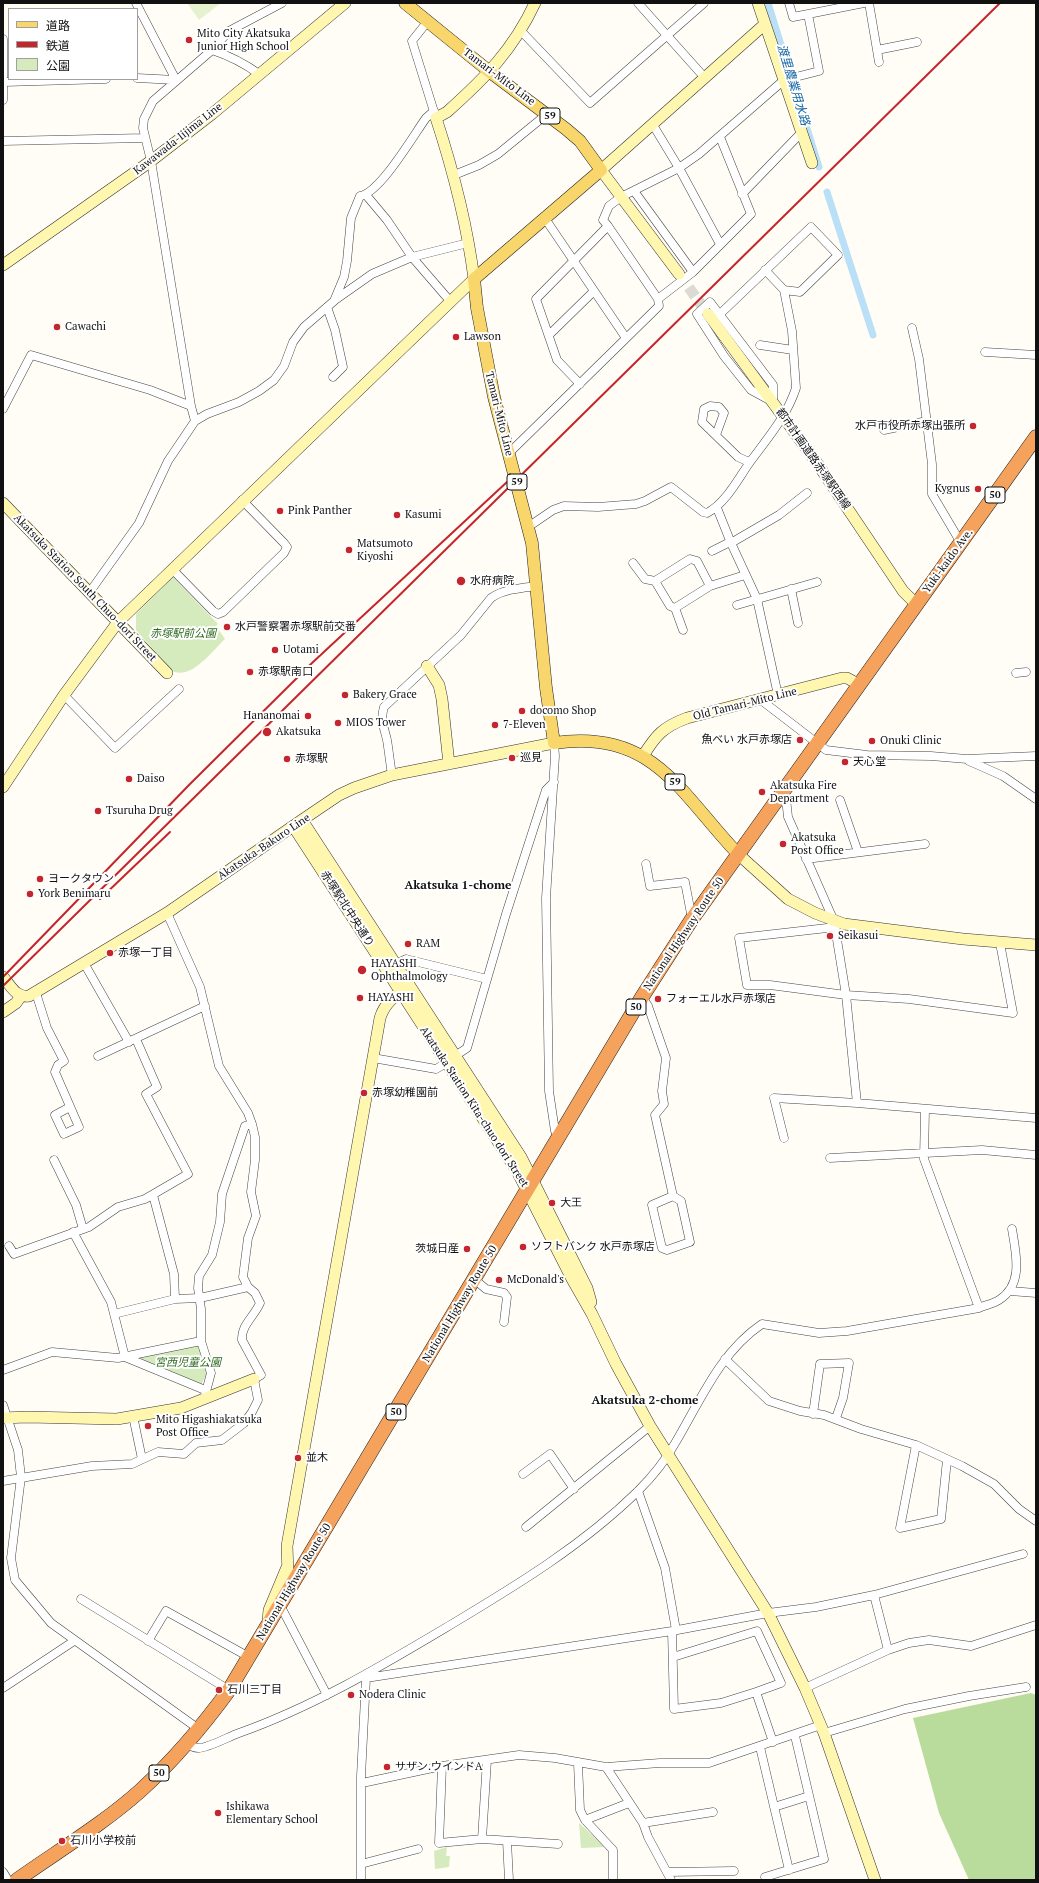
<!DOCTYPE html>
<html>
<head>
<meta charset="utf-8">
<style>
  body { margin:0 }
  #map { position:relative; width:1039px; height:1883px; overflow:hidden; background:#fffdf5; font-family:"PT Serif","Noto Sans JP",serif }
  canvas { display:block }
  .frame { position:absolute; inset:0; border:4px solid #111; pointer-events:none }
  .legend { position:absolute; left:8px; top:8px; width:130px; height:72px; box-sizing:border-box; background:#fff; border:1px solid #a0a0a0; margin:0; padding:5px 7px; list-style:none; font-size:12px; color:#111 }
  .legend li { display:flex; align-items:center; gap:8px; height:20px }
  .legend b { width:20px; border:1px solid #a0a0a0 }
</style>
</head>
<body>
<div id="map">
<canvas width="1039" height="1883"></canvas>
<div class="frame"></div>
<ul class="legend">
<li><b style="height:5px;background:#f9d66b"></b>道路</li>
<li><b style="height:5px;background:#c4262e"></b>鉄道</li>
<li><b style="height:11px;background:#d5ebbd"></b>公園</li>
</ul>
</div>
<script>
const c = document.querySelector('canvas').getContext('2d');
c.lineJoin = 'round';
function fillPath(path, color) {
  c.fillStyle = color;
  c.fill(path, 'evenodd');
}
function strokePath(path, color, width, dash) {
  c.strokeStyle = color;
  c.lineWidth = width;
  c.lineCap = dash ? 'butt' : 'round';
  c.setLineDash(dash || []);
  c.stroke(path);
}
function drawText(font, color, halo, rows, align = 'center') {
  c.font = font + ' "PT Serif","Noto Sans JP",serif';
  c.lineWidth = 4;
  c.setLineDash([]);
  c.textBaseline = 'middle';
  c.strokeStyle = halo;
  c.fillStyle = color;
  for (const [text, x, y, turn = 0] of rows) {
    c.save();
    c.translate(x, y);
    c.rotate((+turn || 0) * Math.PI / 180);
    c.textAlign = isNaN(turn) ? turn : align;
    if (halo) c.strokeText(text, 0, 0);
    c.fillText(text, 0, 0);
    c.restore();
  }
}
fillPath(new Path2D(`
  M173 577 218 624 216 626 225 639C212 651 192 680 172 671L136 630V614Z
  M200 1345 207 1373 201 1385 141 1362 140 1356Z
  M579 1823 605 1847 581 1848Z
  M447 1847 446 1856H450L449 1867 435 1869 434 1851Z`), '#d5ebbd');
fillPath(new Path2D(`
  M1031 1693 1036 1695V1880H969L939 1813 913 1718Z`), '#b9dc9c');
fillPath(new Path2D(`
  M187 3H221L199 20Z`), '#e6f2cf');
strokePath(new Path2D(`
  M768 3 819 167
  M827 192 873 335`), '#b9e0f7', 7);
strokePath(new Path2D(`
  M679 274 708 314`), '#dbdad3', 11, [11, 5.5]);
const street = new Path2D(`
  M136 3 176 80
  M638 3 705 78
  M789 3 793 17 864 3
  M869 3 879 62
  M428 21 412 41 435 115
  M521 31 590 103 704 3
  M3 39V100
  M212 50C230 56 244 63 259 74
  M877 50 917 42
  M137 78 176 80
  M4 82 106 79
  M653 125 679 168 720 244
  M3 141 144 138
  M454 175 479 165 498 154 547 114
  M634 191 693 272
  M742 194 801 133
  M366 195 387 220 412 257 450 301
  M544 217 626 338
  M608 226 658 299
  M335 300 372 274 412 257 468 243
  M710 302 773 385V402L751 390 724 356 697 314Z
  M327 307 335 330 343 367 333 377
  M720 314 811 227 838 255 800 292 784 290
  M912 328 919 359 932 464V494L961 543
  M549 335 594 291
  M760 345 793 350
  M985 352 1036 355
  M580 384 557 360 536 299 608 226 603 220 609 206 621 197 679 168 699 154 784 80 819 71 808 14
  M3 409 31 355 150 390 191 406
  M195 421 191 406 151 161 143 128 144 119 153 101 212 50 229 31 282 3
  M884 430 927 421
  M716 435 724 413 719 407 710 406 704 409 702 422 738 457 749 462
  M508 454 659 306 658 299 693 272 751 214 720 137
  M717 508 731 543 757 599 778 695
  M528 527 553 510 564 506 598 507 636 504 645 501 671 487 703 512 707 513C726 503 738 479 750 462 767 439 787 416 796 388L792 331 784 290 765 270
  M731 543 779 515 807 493
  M712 551 730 542
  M633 563 645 579 655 581
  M172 569 213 611 218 614 223 612 284 553 287 547 284 543 242 500
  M710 586 697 561 690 559 655 581 670 606 675 608 710 586 745 575
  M791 589 798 623
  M89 593 139 523 168 461 195 421 207 414 239 402 259 391 274 380 284 366 293 342 304 327 334 301 344 277 347 261 351 218 360 196C380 193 413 136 426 118L434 111
  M737 605 817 582
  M675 608 683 630
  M1016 673 1026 672
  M64 695 115 748 179 689
  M761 700 826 750 867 755 931 756 967 759 1036 756
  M554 743 555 756 546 898 549 1091 555 1131 561 1135
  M969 761 1003 776 1036 799
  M392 775C390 763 389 752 387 740 384 727 380 720 384 707L461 635 491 598C504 589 521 588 537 586
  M785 789 788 817 834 921 846 995 857 1103
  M840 800 858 852
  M806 859 925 844
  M646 864 650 886 685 882 692 919
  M836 927 739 938 747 985H770L846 995 909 999 1013 1013 1000 943
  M84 963 129 1042
  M396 964 406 959 487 979
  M36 993 47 1028 64 1061 58 1065 55 1072 79 1127 64 1134 55 1115 70 1107
  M642 997 648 1006 666 1058 662 1091 664 1104 655 1115 673 1196 681 1201 690 1242 667 1250 662 1248 652 1205 673 1196
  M98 1056 205 1006
  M455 1056 467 1048 506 914 546 790 554 782
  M373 1058 436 1069 446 1063
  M925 1109 924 1159 979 1308
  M784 1138 774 1098 857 1103 1036 1118
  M830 1158 982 1150 1036 1155
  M54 1160 76 1205 83 1229
  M153 1195 174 1274 175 1299
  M73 1232 111 1302 125 1357 205 1390
  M9 1246 14 1254 89 1227 118 1207 145 1199 188 1174 146 1094 157 1087 136 1039
  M474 1279 486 1289 504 1293 507 1297 504 1322
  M1010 1291 1036 1293
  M114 1314 175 1299 200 1298 248 1287
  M725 1359 769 1401 800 1411 824 1415 861 1429 916 1445 962 1466 994 1484 1019 1509 1036 1521
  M3 1370 52 1352 118 1358 201 1341
  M204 1399 211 1373 201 1341V1309L198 1288 199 1276 212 1255 220 1222 222 1194 245 1126 252 1124
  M3 1405 18 1450 21 1477 11 1558 15 1580 51 1623 200 1730
  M813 1414 820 1364 849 1363 843 1398 836 1418
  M133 1416 142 1459
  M916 1445 900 1528 941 1519 947 1460
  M523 1474 550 1454 574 1489
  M3 1481 92 1466 132 1464 158 1452 184 1454 196 1443 222 1440 244 1423 252 1412 258 1400 254 1379 261 1375 242 1340C241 1325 254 1317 260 1303L255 1293 248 1287 243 1277 248 1238 256 1216 251 1192 255 1160V1137L252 1124 248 1113 219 1066 200 987 167 913
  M638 1491 665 1568 676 1630
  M526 1527 650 1426
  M874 1595 888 1650
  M81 1599 229 1690
  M280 1605 327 1695
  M672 1631 674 1709 721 1703 756 1692 773 1742
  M148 1641 166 1611 249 1657
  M673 1657 757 1631 781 1683 756 1692
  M366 1678 672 1631 768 1613 816 1607 874 1595 1023 1554
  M3 1688 74 1641
  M805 1688 888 1650 909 1643 929 1640 971 1646 1036 1625
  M824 1733 905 1709 969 1696 1026 1687
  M187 1745C191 1746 195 1748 198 1748 206 1749 230 1736 239 1733 315 1706 383 1665 452 1624 517 1585 583 1545 638 1491 651 1478 665 1461 674 1445 700 1402 719 1353 762 1324L819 1333 847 1331 979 1308C985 1305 993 1304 999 1300 1024 1284 1016 1254 1012 1229
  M760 1747 789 1870
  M578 1763 580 1810 585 1820 613 1850V1880
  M442 1766 439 1843 482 1839 558 1844
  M606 1767 643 1823 648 1837 671 1880
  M362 1783 442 1766 519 1755 555 1758 606 1767 660 1763H709L821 1725
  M774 1807 809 1796
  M585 1820 629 1803
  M643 1823 713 1812
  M482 1839 487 1760
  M507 1841 509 1880
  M361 1864 418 1849
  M3 1872 8 1880
  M668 1872 734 1871
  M765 1877 824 1859 795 1736
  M361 1880V1776L366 1678 363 1676`);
const secondary = new Path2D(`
  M758 3 812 163
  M3 265 151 161 212 114 345 3
  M679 274 601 170 765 24
  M708 314 817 463 903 591 917 605
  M3 503 167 673
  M427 666 439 685 442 699 449 764
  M643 756C656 735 663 727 687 718L842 678H847L860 685
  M3 787 64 695 118 622 474 279C467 224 453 170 436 118L447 112C485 78 513 50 535 3
  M302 820 521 1157 587 1288 591 1302
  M293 826 517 1171 572 1279 592 1314 616 1364 650 1426 768 1613 805 1688 824 1733 875 1880
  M738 854 788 899 815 913 844 924 963 939 1036 945
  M3 977C11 986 16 998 29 996L167 913 302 820 339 795 354 788 392 775 554 743
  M3 1012 16 1003 21 996
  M3 1418 27 1417 117 1419 181 1408 254 1379
  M295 1581 288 1573 287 1546 380 1018C385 1002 396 995 410 986
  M268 1621 269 1610 287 1567`);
const primary = new Path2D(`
  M405 3 490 72 566 129 580 141 601 170 474 279 477 308 494 397 532 543 546 688 554 743C653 728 680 793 738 854`);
const highway = new Path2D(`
  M17 1880C58 1851 103 1824 140 1791 174 1760 202 1727 229 1690L642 997 692 919 1036 437`);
strokePath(street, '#444', 9);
strokePath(secondary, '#333', 12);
strokePath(primary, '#222', 13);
strokePath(highway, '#222', 15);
strokePath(street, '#fff', 8);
strokePath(secondary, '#fff6b0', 11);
strokePath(primary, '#f9d66b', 12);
strokePath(highway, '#f5a25d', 14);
strokePath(new Path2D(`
  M100 899 170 832
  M3 977 189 785 312 663 507 482
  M3 986 1000 3`), '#c4262e', 2);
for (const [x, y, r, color] of [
  [189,40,4,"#c4262e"],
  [57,327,4,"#c4262e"],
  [456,337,4,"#c4262e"],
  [973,426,4,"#c4262e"],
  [978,489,4,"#c4262e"],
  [280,511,4,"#c4262e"],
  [397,515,4,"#c4262e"],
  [349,550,4,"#c4262e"],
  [461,581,5,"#c4262e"],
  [227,627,4,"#c4262e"],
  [275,650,4,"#c4262e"],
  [250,672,4,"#c4262e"],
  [345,695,4,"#c4262e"],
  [522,711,4,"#c4262e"],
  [308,716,4,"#c4262e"],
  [338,723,4,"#c4262e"],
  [495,725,4,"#c4262e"],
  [267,732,5,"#c4262e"],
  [800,740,4,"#c4262e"],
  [872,741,4,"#c4262e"],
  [512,758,4,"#c4262e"],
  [287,759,4,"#c4262e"],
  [845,762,4,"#c4262e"],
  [129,779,4,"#c4262e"],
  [762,792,4,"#c4262e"],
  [98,811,4,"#c4262e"],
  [783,844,4,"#c4262e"],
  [40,879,4,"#c4262e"],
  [30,894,4,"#c4262e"],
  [830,936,4,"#c4262e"],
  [408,944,4,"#c4262e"],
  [110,953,4,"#c4262e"],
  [362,970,5,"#c4262e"],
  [360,998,4,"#c4262e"],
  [658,999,4,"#c4262e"],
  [364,1093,4,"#c4262e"],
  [552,1203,4,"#c4262e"],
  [523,1247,4,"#c4262e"],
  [467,1249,4,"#c4262e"],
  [499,1280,4,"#c4262e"],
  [148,1426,4,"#c4262e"],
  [298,1458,4,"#c4262e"],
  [219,1690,4,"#c4262e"],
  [351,1695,4,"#c4262e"],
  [387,1767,4,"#c4262e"],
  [218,1813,4,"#c4262e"],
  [62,1841,4,"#c4262e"]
]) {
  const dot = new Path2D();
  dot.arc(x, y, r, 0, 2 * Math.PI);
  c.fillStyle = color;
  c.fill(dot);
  strokePath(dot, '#fff', 1.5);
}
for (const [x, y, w] of [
  [550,116,20],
  [517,482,20],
  [995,495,20],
  [675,782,20],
  [636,1007,20],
  [396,1412,20],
  [159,1773,20]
]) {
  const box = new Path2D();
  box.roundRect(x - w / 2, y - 8, w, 16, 3);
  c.fillStyle = '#fff';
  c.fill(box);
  strokePath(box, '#111', 1);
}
drawText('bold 10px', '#111', null, [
  ["59",550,116],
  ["59",517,482],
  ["50",995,495],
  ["59",675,782],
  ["50",636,1007],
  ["50",396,1412],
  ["50",159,1773]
]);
drawText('11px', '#111', '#fff', [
  ["Mito City Akatsuka",197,34],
  ["Junior High School",197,47],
  ["Cawachi",65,327],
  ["Lawson",464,337],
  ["水戸市役所赤塚出張所",965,426,"right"],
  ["Kygnus",970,489,"right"],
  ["Pink Panther",288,511],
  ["Kasumi",405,515],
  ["Matsumoto",357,544],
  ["Kiyoshi",357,557],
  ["水府病院",470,581],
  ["水戸警察署赤塚駅前交番",235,627],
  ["Uotami",283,650],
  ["赤塚駅南口",258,672],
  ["Bakery Grace",353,695],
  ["docomo Shop",530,711],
  ["Hananomai",300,716,"right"],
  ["MIOS Tower",346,723],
  ["7-Eleven",503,725],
  ["Akatsuka",276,732],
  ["魚べい 水戸赤塚店",792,740,"right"],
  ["Onuki Clinic",880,741],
  ["巡見",520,758],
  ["赤塚駅",295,759],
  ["天心堂",853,762],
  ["Daiso",137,779],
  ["Akatsuka Fire",770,786],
  ["Department",770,799],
  ["Tsuruha Drug",106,811],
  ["Akatsuka",791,838],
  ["Post Office",791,851],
  ["ヨークタウン",48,879],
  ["York Benimaru",38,894],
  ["Seikasui",838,936],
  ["RAM",416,944],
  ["赤塚一丁目",118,953],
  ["HAYASHI",371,964],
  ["Ophthalmology",371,977],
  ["HAYASHI",368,998],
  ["フォーエル水戸赤塚店",666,999],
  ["赤塚幼稚園前",372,1093],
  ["大王",560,1203],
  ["ソフトバンク 水戸赤塚店",531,1247],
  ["茨城日産",459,1249,"right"],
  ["McDonald's",507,1280],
  ["Mito Higashiakatsuka",156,1420],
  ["Post Office",156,1433],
  ["並木",306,1458],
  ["石川三丁目",227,1690],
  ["Nodera Clinic",359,1695],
  ["サザン.ウインドA",395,1767],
  ["Ishikawa",226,1807],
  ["Elementary School",226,1820],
  ["石川小学校前",70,1841]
], 'left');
drawText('11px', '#111', '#fff', [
  ["Tamari-Mito Line",499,77,37],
  ["Kawawada-Iijima Line",178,139,-38],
  ["Tamari-Mito Line",499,414,76],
  ["都市計画道路赤塚駅西線",813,459,55],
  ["Yuki-kaido Ave.",948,561,-54],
  ["Akatsuka Station South Chuo-dori Street",85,588,46],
  ["Old Tamari-Mito Line",745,704,-14],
  ["Akatsuka-Bakuro Line",264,847,-34],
  ["赤塚駅北中央通り",347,909,57],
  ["National Highway Route 50",684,934,-56],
  ["Akatsuka Station Kita-chuo dori Street",474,1107,57],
  ["National Highway Route 50",460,1304,-59],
  ["National Highway Route 50",294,1582,-59]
]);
drawText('italic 11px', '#2f6b1f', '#fff', [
  ["赤塚駅前公園",183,634],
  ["宮西児童公園",188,1363]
]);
drawText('italic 12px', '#1768a6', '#fff', [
  ["渡里農業用水路",793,85,73]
]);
drawText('bold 12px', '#111', '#fff', [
  ["Akatsuka 1-chome",458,886],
  ["Akatsuka 2-chome",645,1401]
]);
</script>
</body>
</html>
